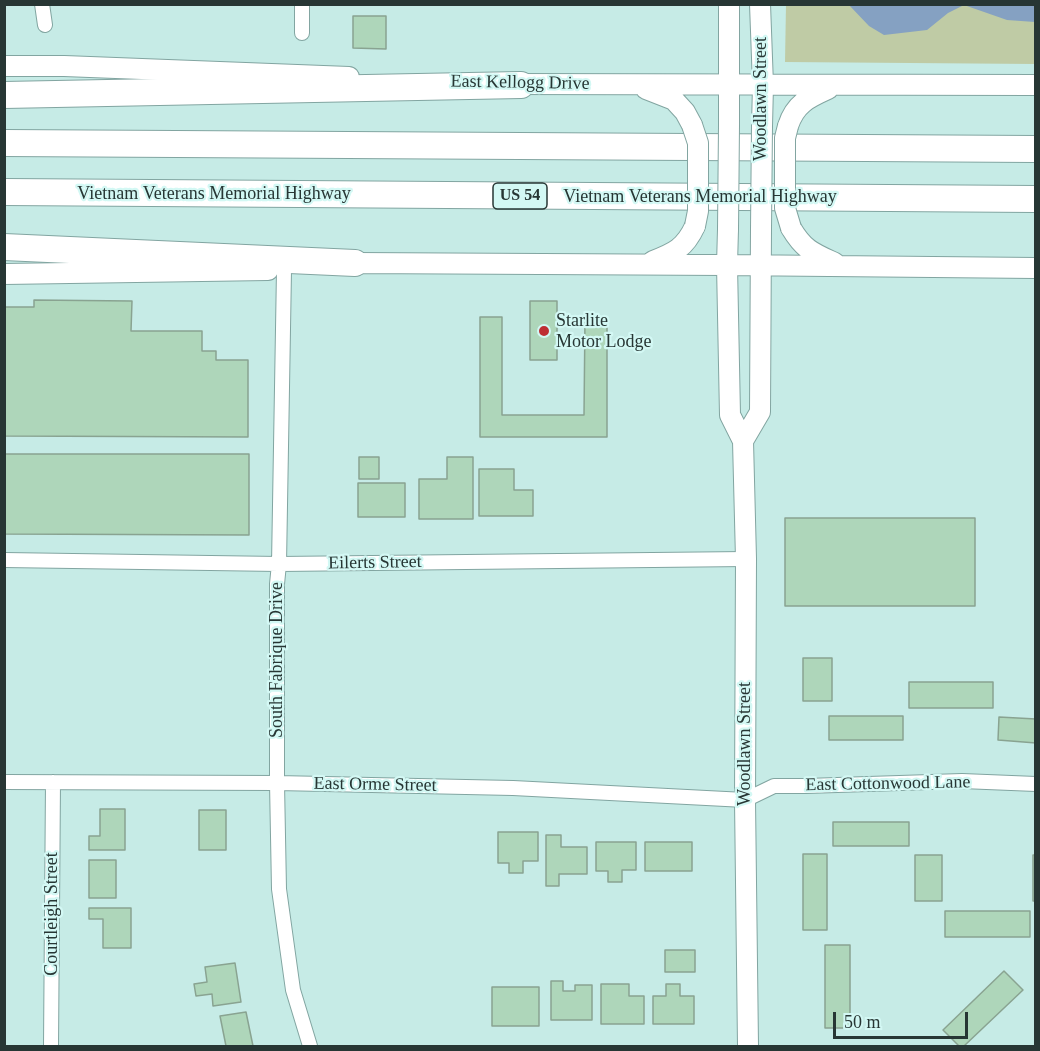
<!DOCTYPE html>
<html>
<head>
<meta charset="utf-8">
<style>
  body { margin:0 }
  #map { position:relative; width:1040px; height:1051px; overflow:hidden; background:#c6ebe6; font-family:"Times New Roman",serif }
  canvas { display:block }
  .frame { position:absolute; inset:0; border:6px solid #273634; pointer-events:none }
  .scale { position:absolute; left:833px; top:1012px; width:135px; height:27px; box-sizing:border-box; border:3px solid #273634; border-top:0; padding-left:8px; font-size:18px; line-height:21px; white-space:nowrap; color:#273634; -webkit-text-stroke:4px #d3f8f4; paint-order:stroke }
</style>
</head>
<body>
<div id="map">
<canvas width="1040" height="1051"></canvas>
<div class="frame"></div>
<div class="scale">50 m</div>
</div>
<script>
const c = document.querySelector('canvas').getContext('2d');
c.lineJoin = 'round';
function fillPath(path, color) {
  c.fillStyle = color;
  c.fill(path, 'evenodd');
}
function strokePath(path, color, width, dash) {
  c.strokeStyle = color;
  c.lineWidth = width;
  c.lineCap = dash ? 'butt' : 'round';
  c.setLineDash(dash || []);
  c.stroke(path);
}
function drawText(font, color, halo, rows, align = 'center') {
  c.font = font + ' "Times New Roman",serif';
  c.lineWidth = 4.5;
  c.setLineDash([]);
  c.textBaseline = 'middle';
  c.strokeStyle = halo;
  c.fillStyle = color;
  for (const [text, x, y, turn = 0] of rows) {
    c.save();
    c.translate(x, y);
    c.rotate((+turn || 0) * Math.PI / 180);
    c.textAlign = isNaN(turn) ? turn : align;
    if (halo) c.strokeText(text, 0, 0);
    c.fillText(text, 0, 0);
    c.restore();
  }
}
fillPath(new Path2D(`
  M786 5H1035V64L785 62Z`), '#bfcba5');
fillPath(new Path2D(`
  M849 5H1035V22L1007 20 964 5 948 13 927 30 884 35 869 26Z`), '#85a1c2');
const building = new Path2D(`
  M353 16H386V49L353 48Z
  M34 300 132 301 131 331H202V351H216V360H248V437L4 436V307H34Z
  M530 301H557V360H530Z
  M480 317H502V415H584L585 318H607V437H480Z
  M4 454H249V535L4 534Z
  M359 457H379V479H359Z
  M447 457H473V519H419V479H447Z
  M479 469H514V490H533V516H479Z
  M358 483H405V517H358Z
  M785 518H975V606H785Z
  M803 658H832V701H803Z
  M909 682H993V708H909Z
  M829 716H903V740H829Z
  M999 717 1036 719V743L998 740Z
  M100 809H125V850H89V836H100Z
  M199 810H226V850H199Z
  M833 822H909V846H833Z
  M498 832H538V861H523V873H509V863H498Z
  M546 835H561V847H587V874H559V886H546Z
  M596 842H636V870H622V882H608V871H596Z
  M645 842H692V871H645Z
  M803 854H827V930H803Z
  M915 855H942V901H915Z
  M1033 855H1036V901H1033Z
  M89 860H116V898H89Z
  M89 908H131V948H103V919H89Z
  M945 911H1030V937H945Z
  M825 945H850V1028H825Z
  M665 950H695V972H665Z
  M235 963 241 1002 213 1006 212 994 196 996 194 984 207 982 205 967Z
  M1004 971 1023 990 964 1046H959L943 1030Z
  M551 981H563V991H575V985H592V1020H551Z
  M601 984H629V996H644V1024H601Z
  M666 984H680V996H694V1024H653V996H666Z
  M492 987H539V1026H492Z
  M246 1012 253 1046H226L220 1016Z`);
fillPath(building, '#aed6ba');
strokePath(building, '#89a391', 1.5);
const street = new Path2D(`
  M42 4 45 25
  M302 33V4
  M284 270 279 564 277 584V783L279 889 293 990 310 1046
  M4 560 279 564 746 559
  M4 782 277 783 513 788 745 800 774 786H806L962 781 1036 784
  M51 1046 53 782`);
const secondary = new Path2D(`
  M760 4 763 85 762 126
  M4 66H64L349 77
  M507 84 1036 85
  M646 89 674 100 685 112 692 125
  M729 125V4
  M788 126C795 104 808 98 828 89
  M791 228C804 250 813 253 835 263
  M728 229 727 265 730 415 743 441 746 559 745 800 748 1046
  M653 261C674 253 685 248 695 226
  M342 265 355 263 727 265 1036 268
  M4 274 268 270
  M743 441 760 412 761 229`);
const highway = new Path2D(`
  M4 95 521 85
  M4 143 1036 149
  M4 192 1036 199
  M4 247 355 263`);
strokePath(street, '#82a5a1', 16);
strokePath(secondary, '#82a5a1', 22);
strokePath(highway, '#82a5a1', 28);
strokePath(street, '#fff', 14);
strokePath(secondary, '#fff', 20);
strokePath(highway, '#fff', 26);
const secondaryBridge = new Path2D(`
  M692 125 698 143V211L695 226
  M788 126 785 138V208L791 228
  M728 229 729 125
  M761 229 762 126`);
strokePath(secondaryBridge, '#82a5a1', 22, []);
strokePath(secondaryBridge, '#fff', 20);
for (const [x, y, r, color] of [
  [544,331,6,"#be2e33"]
]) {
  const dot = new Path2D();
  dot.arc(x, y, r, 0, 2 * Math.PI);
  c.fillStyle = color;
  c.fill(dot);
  strokePath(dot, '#d3f8f4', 2);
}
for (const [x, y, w] of [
  [520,196,54]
]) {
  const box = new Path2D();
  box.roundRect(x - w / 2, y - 13, w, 26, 4.5);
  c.fillStyle = '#d3f8f4';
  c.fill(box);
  strokePath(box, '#273634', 1.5);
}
drawText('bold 16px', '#273634', null, [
  ["US 54",520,196]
]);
drawText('18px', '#273634', '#d3f8f4', [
  ["East Kellogg Drive",520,83,1],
  ["Woodlawn Street",761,99,-90],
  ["Vietnam Veterans Memorial Highway",214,194],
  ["Vietnam Veterans Memorial Highway",700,197],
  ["Eilerts Street",375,563,-1],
  ["South Fabrique Drive",277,660,-90],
  ["Woodlawn Street",745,744,-90],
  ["East Cottonwood Lane",888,784,-1],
  ["East Orme Street",375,785,1],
  ["Courtleigh Street",52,914,-90]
]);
drawText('18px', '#273634', '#d3f8f4', [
  ["Starlite",556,321],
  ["Motor Lodge",556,342]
], 'left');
</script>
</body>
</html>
